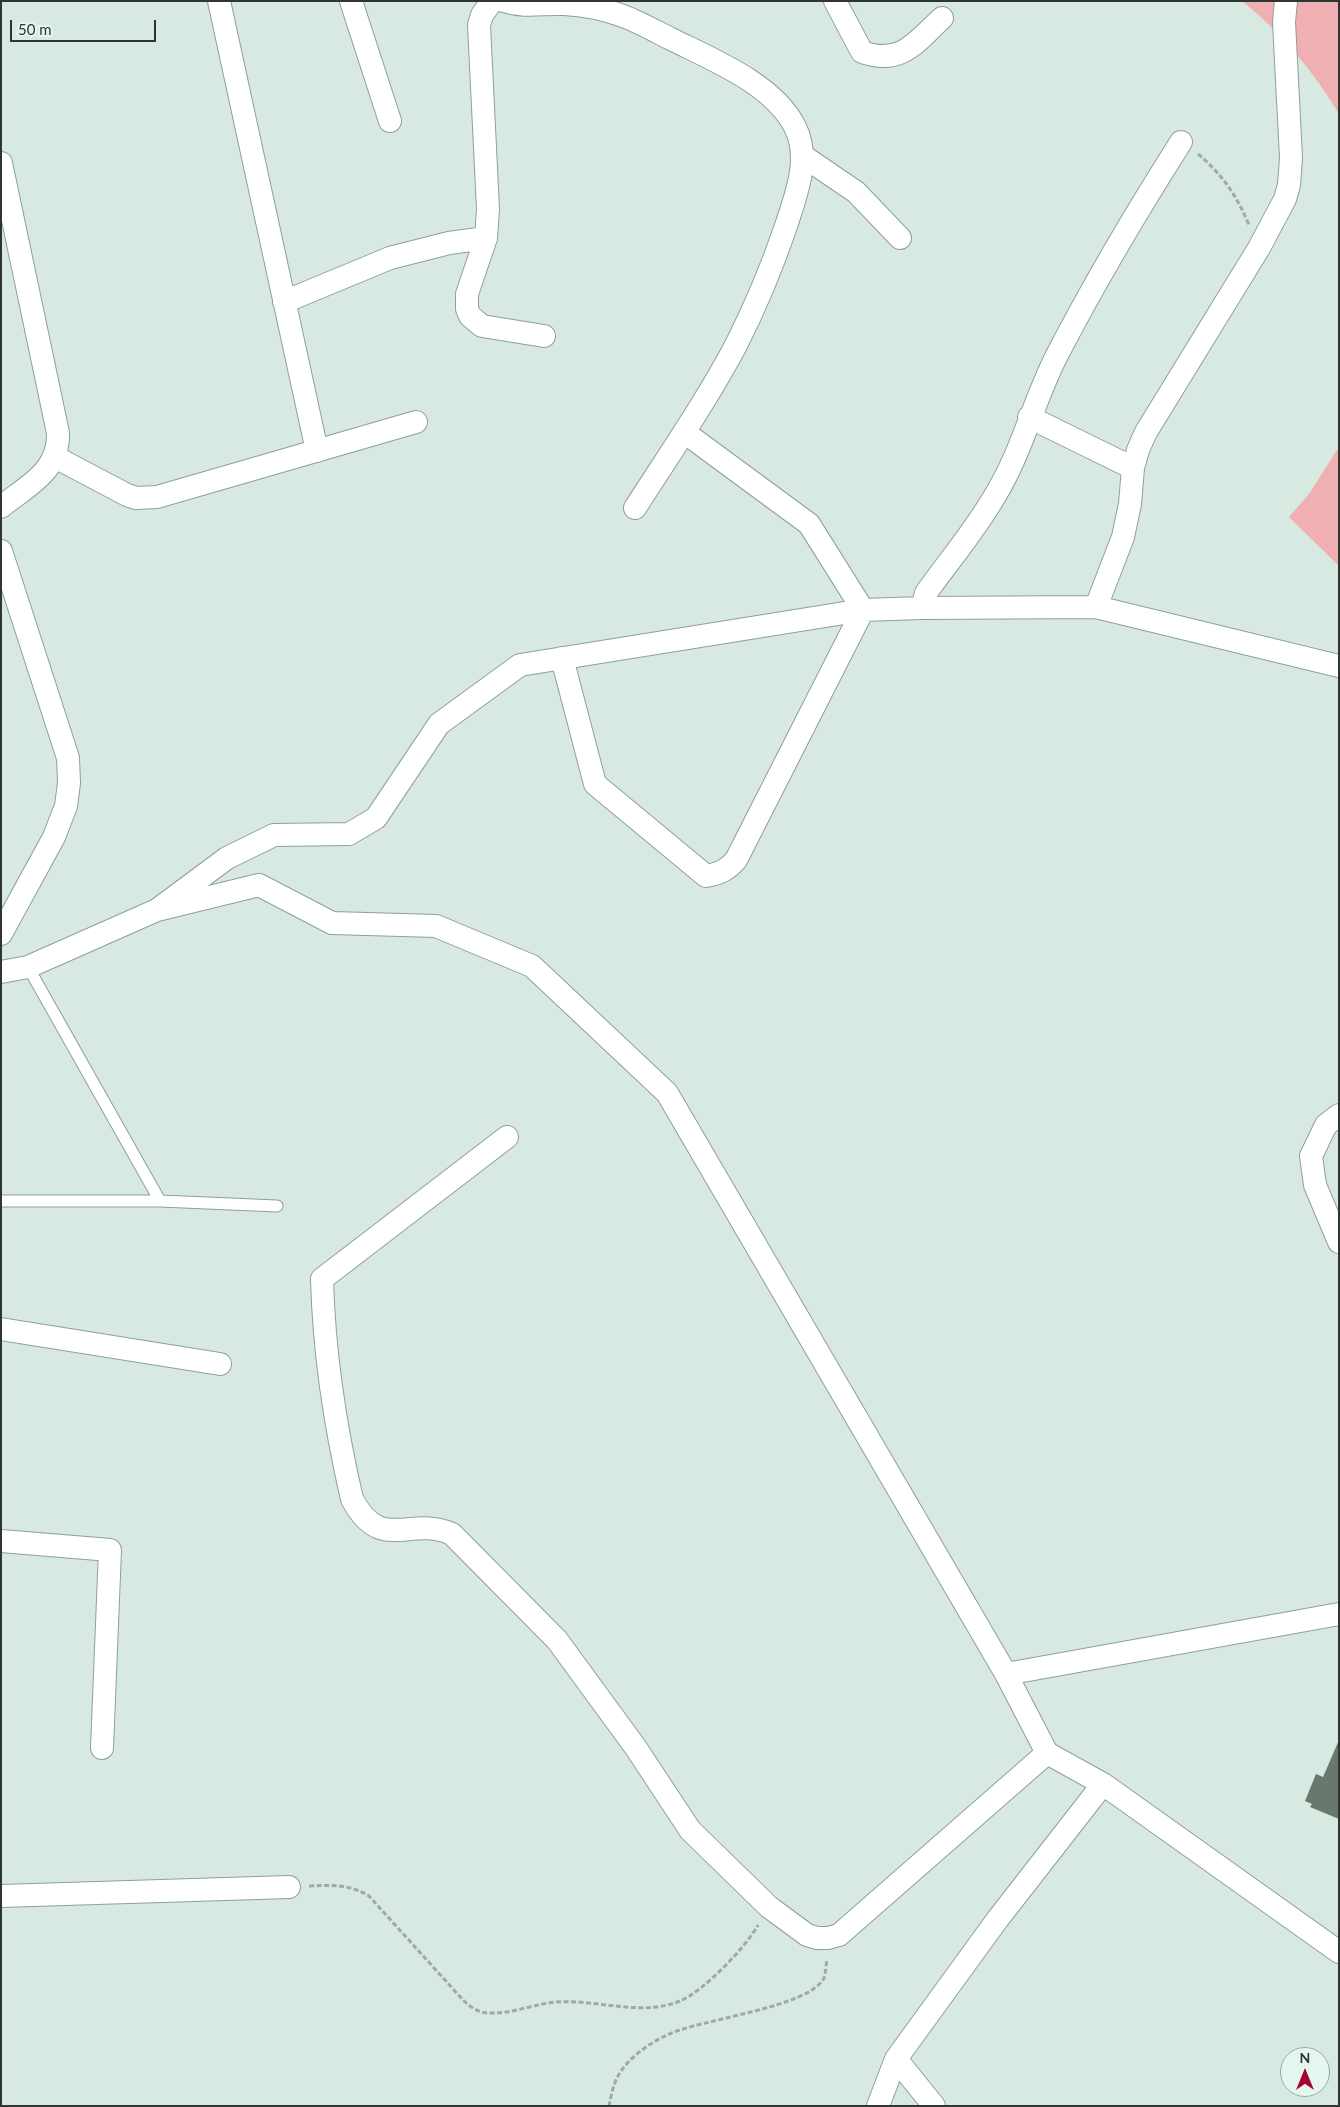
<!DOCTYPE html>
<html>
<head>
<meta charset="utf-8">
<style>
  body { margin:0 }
  #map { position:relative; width:1340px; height:2107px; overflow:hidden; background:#d7e9e0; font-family:Lato,sans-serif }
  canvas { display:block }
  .frame { position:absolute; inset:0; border:2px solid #2f3632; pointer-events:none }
  .north { position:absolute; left:1280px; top:2047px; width:50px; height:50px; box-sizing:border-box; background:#e4f6ed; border:1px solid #9ca9a2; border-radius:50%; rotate:0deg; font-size:14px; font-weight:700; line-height:20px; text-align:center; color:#2f3632 }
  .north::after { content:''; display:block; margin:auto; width:18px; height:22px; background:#a30433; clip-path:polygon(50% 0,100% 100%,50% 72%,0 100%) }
  .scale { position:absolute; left:10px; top:20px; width:146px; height:22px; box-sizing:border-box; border:2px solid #2f3632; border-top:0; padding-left:6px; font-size:15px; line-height:18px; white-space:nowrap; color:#2f3632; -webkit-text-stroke:4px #e4f6ed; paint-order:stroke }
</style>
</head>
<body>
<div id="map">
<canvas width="1340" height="2107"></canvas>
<div class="frame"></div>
<div class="north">N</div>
<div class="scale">50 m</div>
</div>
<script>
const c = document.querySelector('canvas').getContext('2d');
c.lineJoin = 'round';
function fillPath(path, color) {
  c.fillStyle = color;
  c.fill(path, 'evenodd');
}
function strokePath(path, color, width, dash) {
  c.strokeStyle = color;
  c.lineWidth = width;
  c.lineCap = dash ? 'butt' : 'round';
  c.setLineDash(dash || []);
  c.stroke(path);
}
fillPath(new Path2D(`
  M1242 1H1339V114C1313 71 1282 33 1242 1Z
  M1339 447V566L1289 517 1309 494Z`), '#f0afb2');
fillPath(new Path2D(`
  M1339 1740V1819L1310 1807 1312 1804 1305 1801 1316 1774 1323 1777Z`), '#68786f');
const service = new Path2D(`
  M28 967 160 1201
  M1 1201H160L277 1206`);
const minor = new Path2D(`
  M219 1 317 451
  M351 1 390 121
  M492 1 482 15 479 25 488 209 486 238 467 294V309L470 316 482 326 544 336
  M504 1C525 8 543 3 564 4 584 5 604 9 623 16 639 22 655 31 671 39 711 59 774 84 795 127 811 158 796 195 786 226 772 267 755 308 735 347 705 403 669 455 635 508
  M835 1 862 52C901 66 916 42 942 18
  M1286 1 1284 22 1291 158 1289 185 1285 199 1259 248 1146 432 1138 450 1133 468 1130 504 1123 537 1096 607 1339 666
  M803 156 856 192 900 238
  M1 163 58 433C59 472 28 485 1 507
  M284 302 390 258 449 243 486 238
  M1029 417 1133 468
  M55 457 127 495 136 498 157 497 416 422
  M1 551 68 758 69 783 66 806 54 837 1 934
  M922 608 1096 607
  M562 658 595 784 706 876C719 874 727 870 736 860L863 610 809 524 684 432
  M157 910 259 885 332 923 436 926 532 966 667 1093 1006 1674 1339 1614
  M1 972 28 967 157 910 227 858 274 835 349 834 376 818 439 724 520 665 863 610 922 608 926 593C949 561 976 529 996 494 1022 451 1034 400 1057 355 1095 282 1137 211 1181 142
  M1339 1115 1326 1125 1311 1156 1315 1185 1339 1242
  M507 1137 322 1279C324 1354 335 1426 352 1499 381 1554 409 1515 452 1534L557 1640 636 1748 690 1830 769 1907 807 1935 817 1938H828L839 1935 1047 1753
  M1 1329 220 1364
  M1 1541 110 1550 102 1748
  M1006 1674 1047 1753 1103 1784 1339 1952
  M1 1896 289 1887
  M896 2059 934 2106
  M878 2106 896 2059 997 1920 1103 1784`);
strokePath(service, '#8fa097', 13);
strokePath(minor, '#8fa097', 24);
strokePath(new Path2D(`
  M1198 154C1222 174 1237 196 1249 225
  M309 1886C332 1885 349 1884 369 1896L463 2000C470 2007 479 2013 489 2013 512 2014 534 2004 556 2002 598 1999 640 2017 680 2001 704 1991 746 1947 758 1925
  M609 2106C611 2097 613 2085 618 2076 628 2058 648 2044 667 2035 699 2019 809 2008 824 1978 826 1972 826 1965 827 1959`), '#9daba4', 3, [5, 2.5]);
strokePath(service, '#fff', 11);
strokePath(minor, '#fff', 22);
</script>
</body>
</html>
